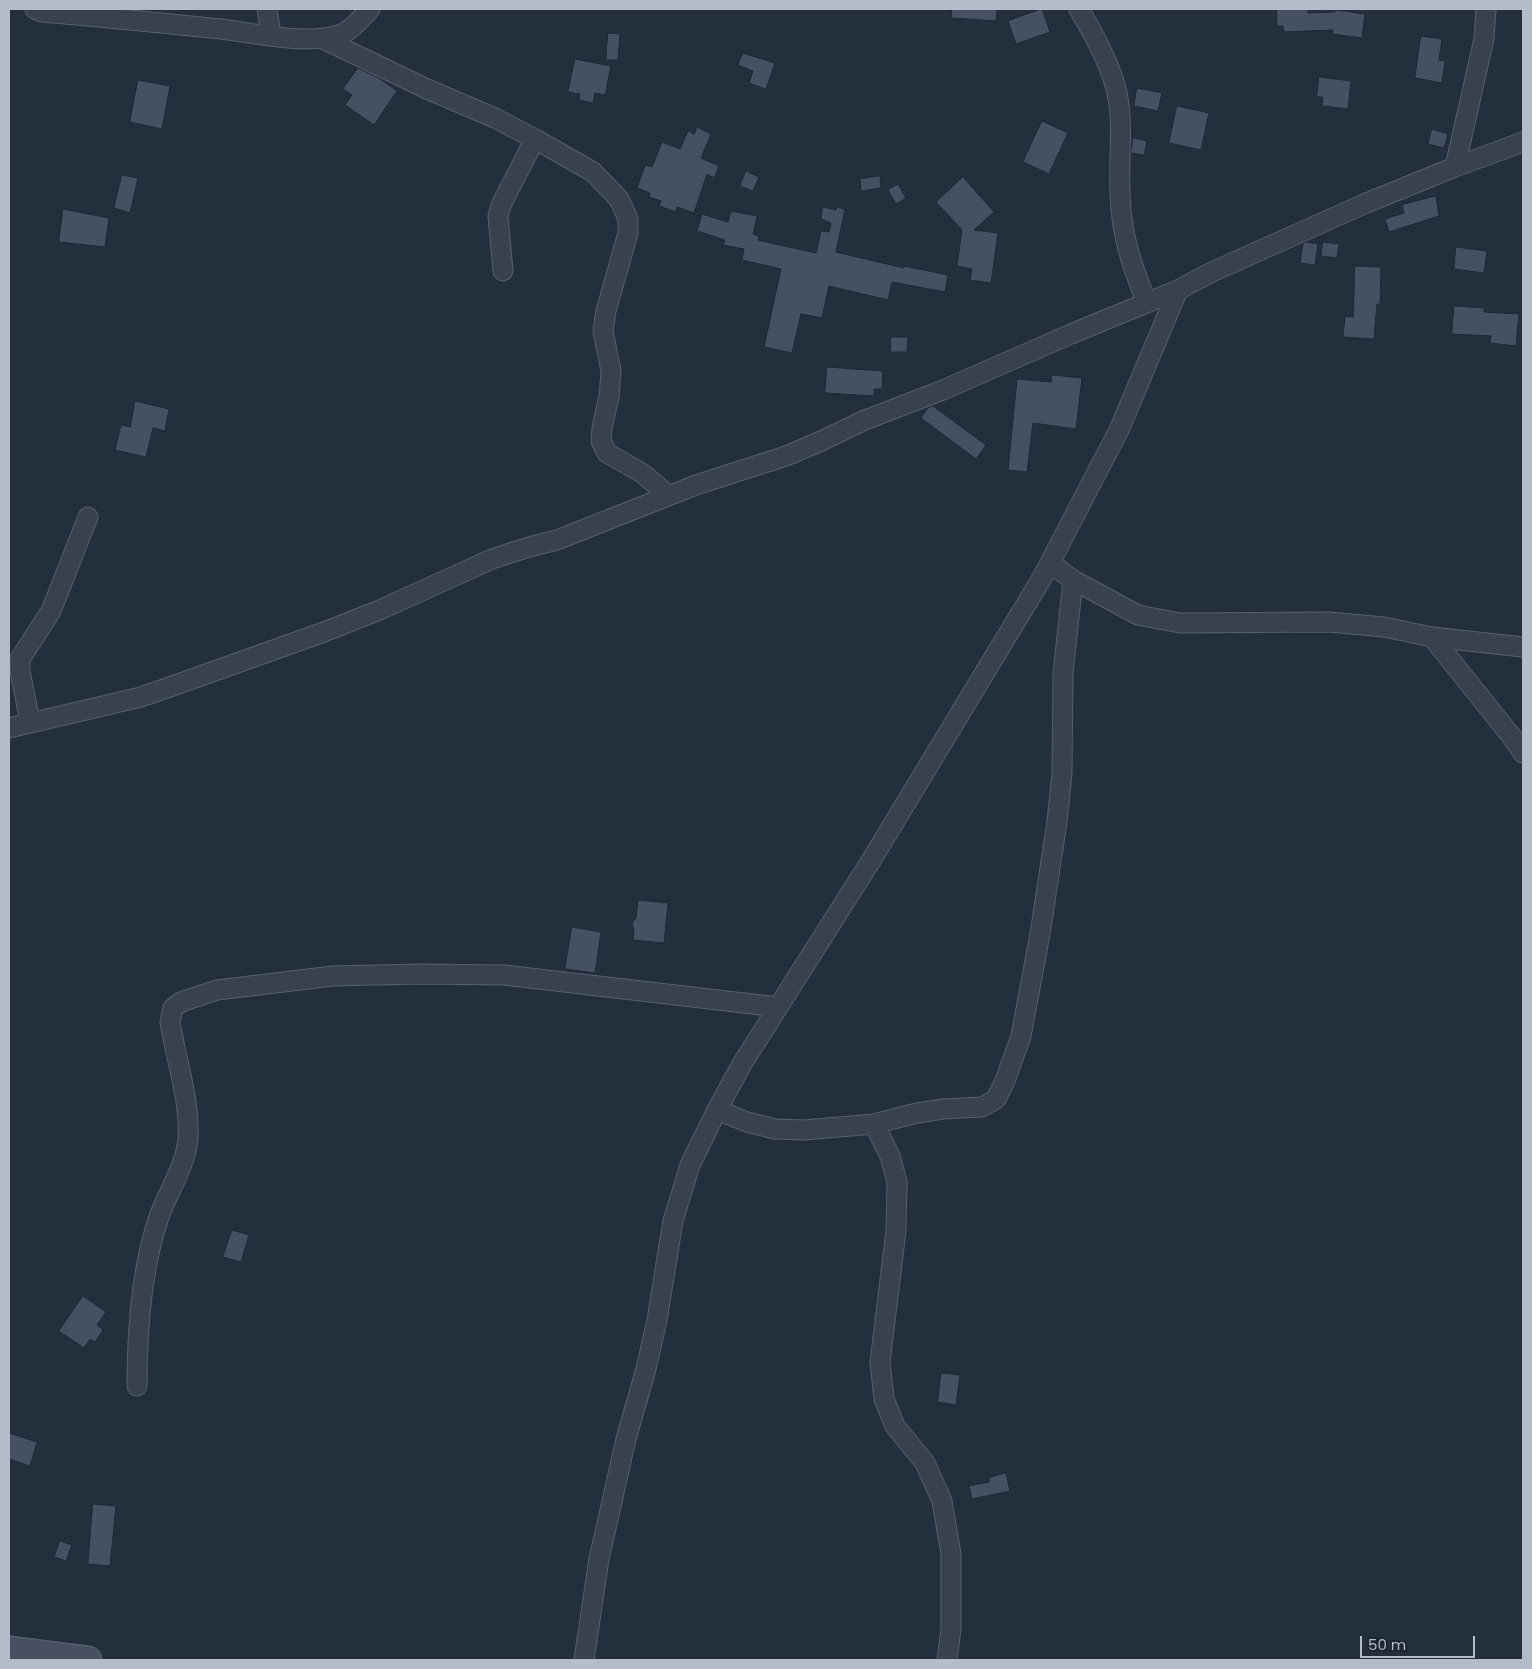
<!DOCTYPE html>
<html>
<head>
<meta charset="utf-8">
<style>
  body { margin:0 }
  #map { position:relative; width:1532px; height:1669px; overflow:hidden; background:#242f3e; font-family:Poppins,sans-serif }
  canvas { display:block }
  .frame { position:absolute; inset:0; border:10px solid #b4bcc9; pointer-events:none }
  .scale { position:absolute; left:1360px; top:1636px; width:115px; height:22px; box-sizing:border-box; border:2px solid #b4bcc9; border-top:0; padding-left:6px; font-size:15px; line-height:18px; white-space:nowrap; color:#b4bcc9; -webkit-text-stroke:4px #1d2633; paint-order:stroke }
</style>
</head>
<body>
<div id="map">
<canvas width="1532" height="1669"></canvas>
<div class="frame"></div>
<div class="scale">50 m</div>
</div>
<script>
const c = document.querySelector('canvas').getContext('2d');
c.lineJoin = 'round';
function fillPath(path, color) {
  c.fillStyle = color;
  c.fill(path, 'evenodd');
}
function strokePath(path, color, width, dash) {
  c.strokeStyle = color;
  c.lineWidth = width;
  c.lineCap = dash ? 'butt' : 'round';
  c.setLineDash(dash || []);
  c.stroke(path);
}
const building = new Path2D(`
  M952 9H997L996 21 952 18Z
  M1042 9 1050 32 1016 44 1008 21Z
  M1277 9H1308V13L1335 12 1336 10 1365 14 1362 38 1332 34 1333 30 1284 32 1283 26H1277Z
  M608 33 620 34 618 60H606Z
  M1421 36 1442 39 1439 60 1445 61 1442 83 1415 78Z
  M743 53 775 63 766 89 749 83 753 71 738 65Z
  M575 59 611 66 605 95 595 93 593 103 579 100 580 94 568 92Z
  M358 68 379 78 397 91 374 125 345 105 352 95 343 89Z
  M1319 77 1351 81 1348 109 1322 106 1323 97H1317Z
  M138 80 170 86 162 129 130 122Z
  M1137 88 1162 93 1158 111 1134 106Z
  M1177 106 1209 113 1201 150 1169 143Z
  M1042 121 1068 133 1049 174 1023 162Z
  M697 127 711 134 701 158 719 166 714 178 707 174 694 213 677 207 676 212 659 206 661 201 649 197 650 193 637 188 645 165 652 167 662 142 680 149 688 131 694 134Z
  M1432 129 1448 134 1444 148 1428 144Z
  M1133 138 1147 141 1144 155 1131 153Z
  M746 171 759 177 753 191 740 186Z
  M122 175 138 178 130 213 114 208Z
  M880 176 881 188 861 191 860 179Z
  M963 177 994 212 974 230 998 233 991 283 970 280 972 269 957 266 962 230 936 202Z
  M898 184 906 198 896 204 888 190Z
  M1436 196 1439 216 1389 232 1385 219 1404 213 1402 205Z
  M823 207 836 210 837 207 845 209 836 252 904 268V266L948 275 945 292 892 282 888 300 829 286 822 318 801 314 792 353 764 347 781 269 742 260 744 249 723 245 725 240 697 231 702 214 728 222 731 211 757 216 753 234 759 236 758 240 816 253 821 231 829 232 831 223 821 219Z
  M63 209 109 218 105 247 59 242Z
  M1306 242 1318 244 1315 265 1300 263 1303 244Z
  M1323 242 1339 244 1337 258 1321 256Z
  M1456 247 1487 251 1484 273 1454 269Z
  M1355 266 1381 267 1380 304H1377L1374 339 1343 337 1345 316 1353 317Z
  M1454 306 1484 308V312L1519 314 1516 346 1490 343 1491 336 1452 334Z
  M891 337H908L907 352H891Z
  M827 367 883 371 882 389H874V396L825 393Z
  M1052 375 1082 378 1076 429 1033 423 1027 472 1008 470 1017 379 1051 382Z
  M135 401 169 409 165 431 153 428 146 457 115 450 121 425 130 427Z
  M933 406 986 445 976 459 921 418 928 408Z
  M638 900 668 903 664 943 633 940 634 931 632 923 636 918Z
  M572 927 601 932 595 973 565 969Z
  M232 1230 249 1235 241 1262 223 1257Z
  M83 1296 106 1312 97 1325 103 1330 95 1342 90 1339 84 1348 59 1331Z
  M941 1373 960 1375 956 1405 938 1402Z
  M9 1433 37 1442 30 1466 9 1459Z
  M1006 1473 1010 1491 972 1499 969 1486 989 1482V1478Z
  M93 1504 116 1506 110 1566 88 1564Z
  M60 1541 72 1545 66 1561 54 1557Z`);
fillPath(building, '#455162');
strokePath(building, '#1f2835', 1);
const street = new Path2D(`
  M35 9 42 12C102 17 161 23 221 29 254 33 306 45 338 35 351 32 361 18 370 9
  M267 9 271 35
  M1079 9C1093 33 1107 58 1115 85 1125 120 1118 156 1120 192 1121 234 1131 264 1147 303
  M321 38 427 89 495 118 535 139 593 172 619 199 628 219V233L606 311 603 331 611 371 609 397 602 428 601 441 607 453 642 473 668 495
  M1455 167 1484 39 1486 9
  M503 271 498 216 502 203 535 139
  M1050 563 1073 580 1138 615 1180 623 1329 622 1384 627 1432 637 1523 647
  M1432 637 1512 737 1523 753
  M30 722 20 671V659L51 611 88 517
  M9 728 141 697 181 683 324 632 382 609 492 559 529 547 557 540 696 485 786 456 819 442 865 420 943 390 1071 334 1178 290 1212 272 1364 204 1455 167 1523 142
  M717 1110 747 1122 775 1129 804 1130 874 1124 917 1113 943 1109 982 1107 996 1099 1005 1081 1021 1036 1040 934 1057 822 1062 773 1063 674 1073 580
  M874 1124 890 1156 897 1182 896 1231 880 1362 884 1399 895 1426 925 1463 942 1501 951 1554V1629L947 1660
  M137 1386C137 1331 141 1269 159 1217 168 1191 186 1166 188 1138 190 1099 176 1060 170 1022L173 1008 181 1002 217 990 333 976 421 974 504 975 778 1007
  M584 1660 599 1559 626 1439 646 1369 657 1320 673 1221 690 1165 717 1110 742 1064 872 859 1042 578 1119 430 1178 290`);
const secondary = new Path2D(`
  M9 1650 88 1660`);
strokePath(street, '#565f6c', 21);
strokePath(secondary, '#565f6c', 29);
strokePath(street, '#38414e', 19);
strokePath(secondary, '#465061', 26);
</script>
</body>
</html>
